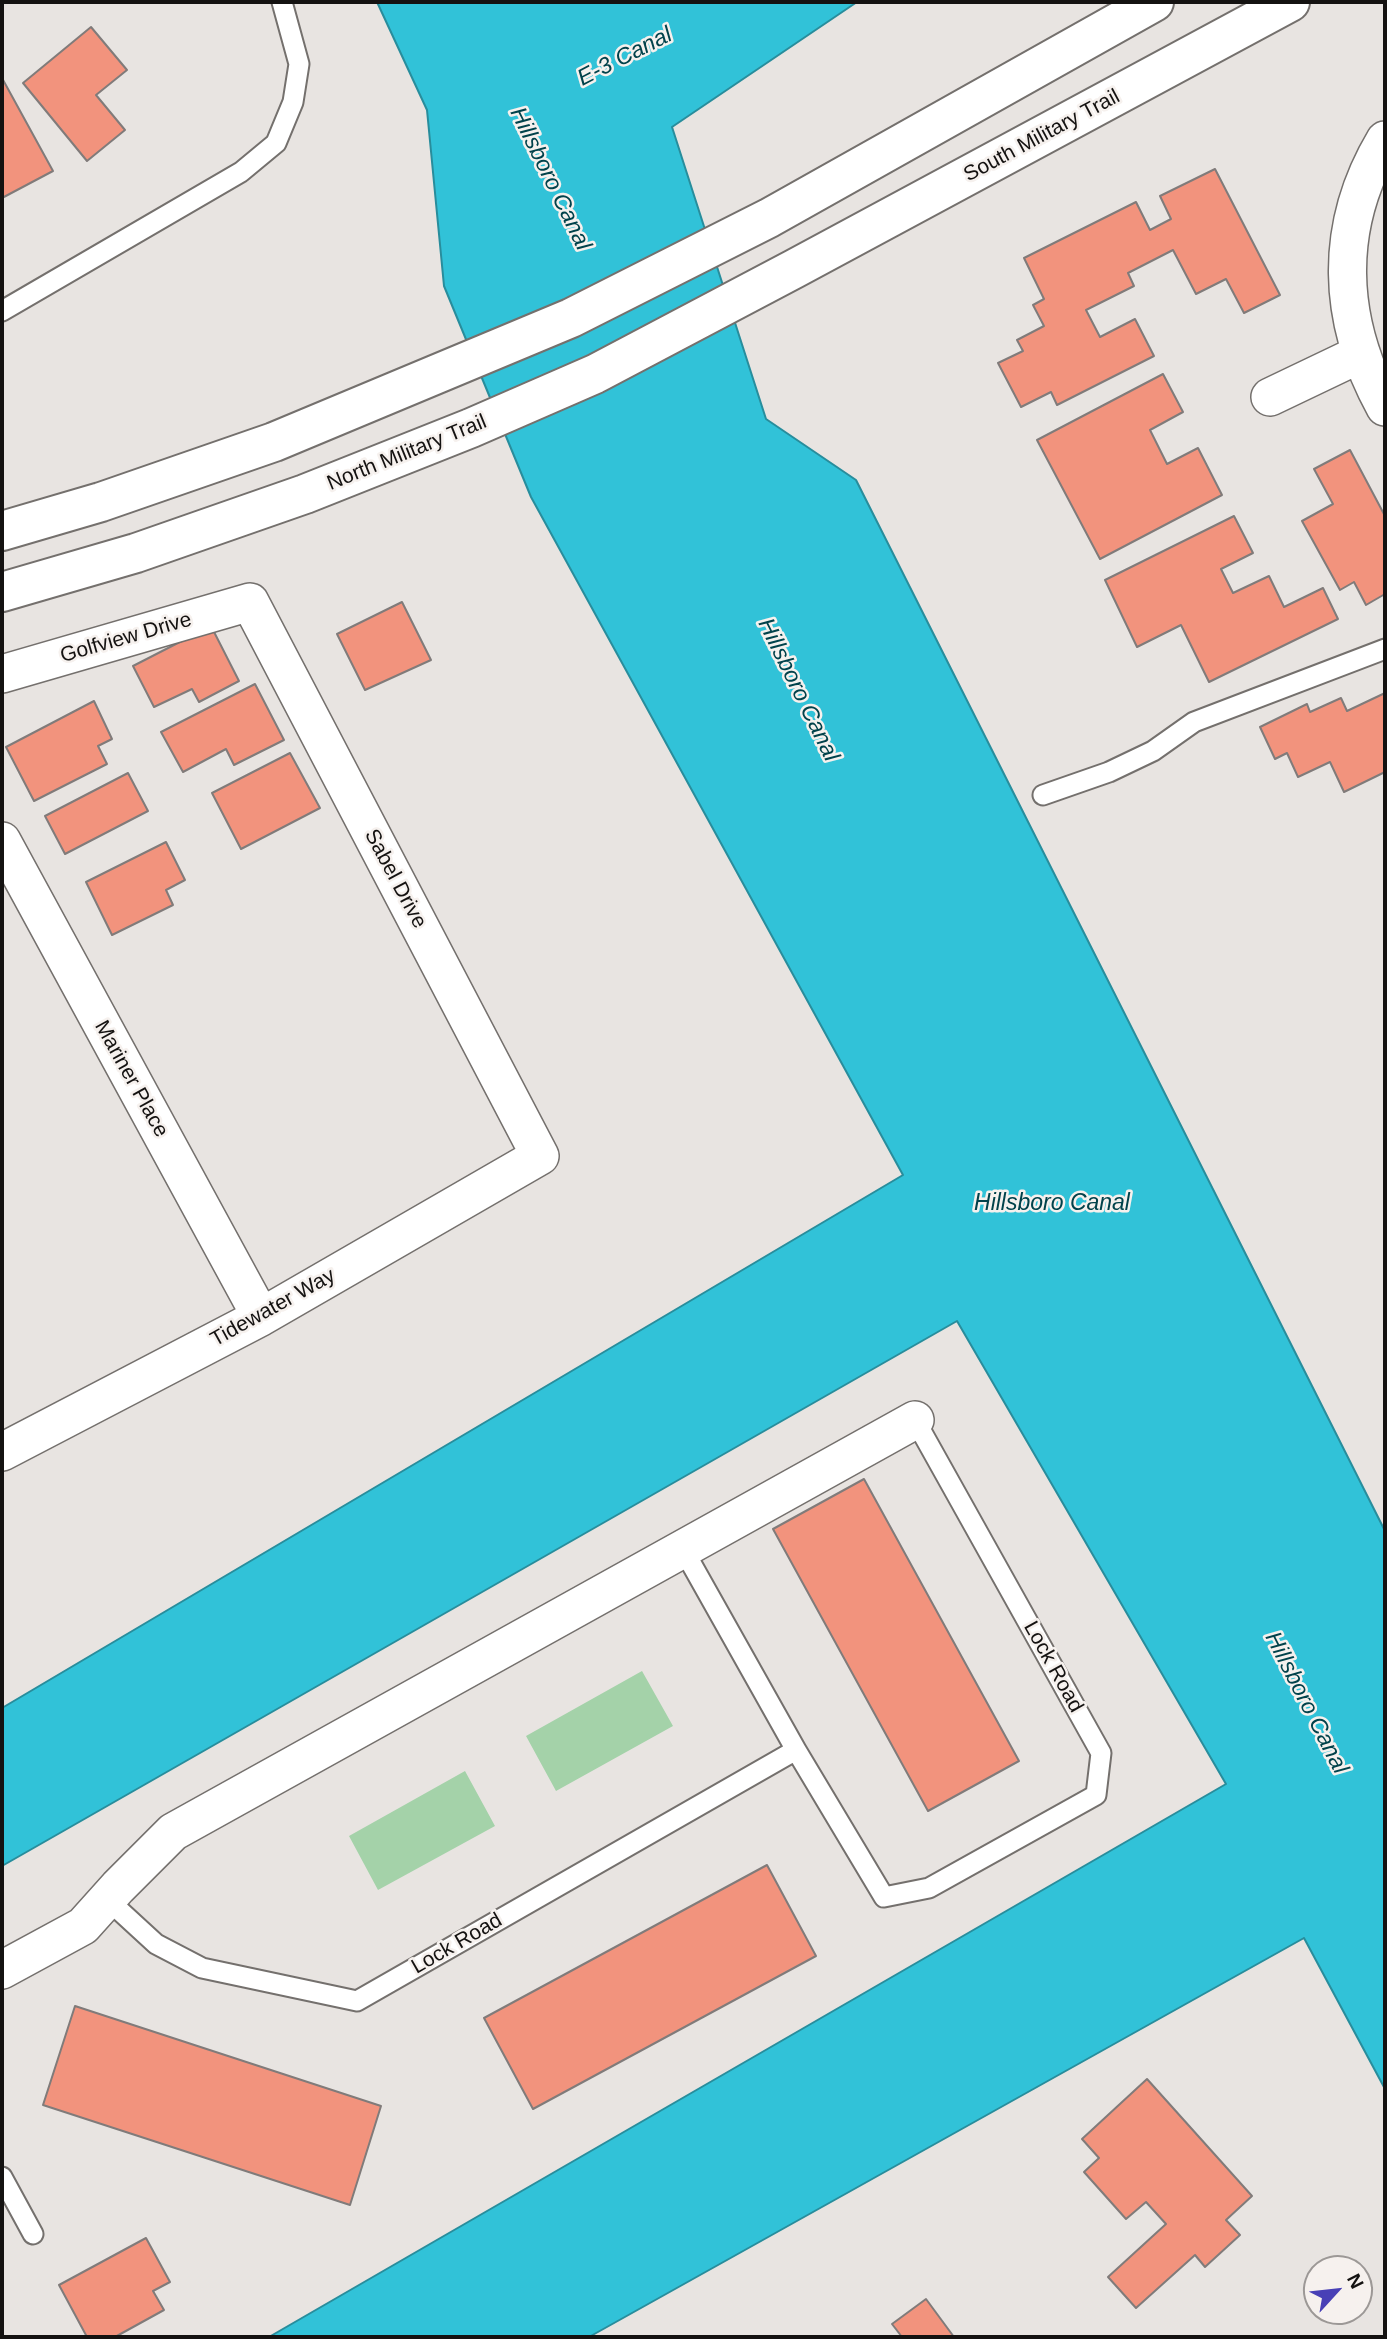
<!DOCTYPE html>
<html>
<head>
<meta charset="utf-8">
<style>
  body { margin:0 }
  #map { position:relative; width:1387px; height:2339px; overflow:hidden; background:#e8e4e1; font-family:Helvetica,sans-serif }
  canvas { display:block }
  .frame { position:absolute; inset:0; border:4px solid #141211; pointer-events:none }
  .north { position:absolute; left:1303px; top:2255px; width:70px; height:70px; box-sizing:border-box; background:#f6f1ee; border:2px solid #9c9896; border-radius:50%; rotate:63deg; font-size:19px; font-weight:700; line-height:28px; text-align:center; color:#141211 }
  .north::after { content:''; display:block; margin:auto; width:24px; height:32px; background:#4840b6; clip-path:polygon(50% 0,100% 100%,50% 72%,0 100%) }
</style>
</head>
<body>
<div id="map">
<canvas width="1387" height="2339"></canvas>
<div class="frame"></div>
<div class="north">N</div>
</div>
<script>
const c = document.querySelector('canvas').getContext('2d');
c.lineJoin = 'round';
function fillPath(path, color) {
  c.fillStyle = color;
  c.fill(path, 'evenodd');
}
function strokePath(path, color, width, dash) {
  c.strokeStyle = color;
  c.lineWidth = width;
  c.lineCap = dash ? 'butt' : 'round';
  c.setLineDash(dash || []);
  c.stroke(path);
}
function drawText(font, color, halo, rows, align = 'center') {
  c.font = font + ' Helvetica,sans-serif';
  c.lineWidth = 5;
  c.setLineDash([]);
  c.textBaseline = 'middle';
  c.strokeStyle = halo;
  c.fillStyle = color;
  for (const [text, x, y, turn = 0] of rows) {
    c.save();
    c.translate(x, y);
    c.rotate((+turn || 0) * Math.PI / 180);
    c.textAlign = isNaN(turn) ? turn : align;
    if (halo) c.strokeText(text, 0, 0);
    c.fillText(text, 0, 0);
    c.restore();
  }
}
fillPath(new Path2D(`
  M642 1671 673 1726 556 1791 526 1736Z
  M465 1771 495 1826 378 1890 349 1836Z`), '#a4d2a9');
const water = new Path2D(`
  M377 2H857L672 127 766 419 856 480 1385 1531V2089L1304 1938 589 2337H269L1226 1784 957 1321 2 1866V1708L903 1175 531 497 444 286 427 110Z`);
fillPath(water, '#31c2d8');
strokePath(water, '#288d9c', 2);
const building = new Path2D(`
  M91 27 127 70 96 95 125 130 87 161 23 83Z
  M2 78 53 171 2 198Z
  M1215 169 1280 295 1244 313 1226 279 1196 294 1173 250 1128 273 1134 286 1086 310 1100 337 1135 319 1154 356 1057 405 1051 392 1021 407 998 363 1023 351 1017 340 1044 326 1033 305 1044 299 1024 258 1136 202 1150 230 1171 219 1160 196Z
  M1163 374 1183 412 1150 430 1167 464 1198 448 1222 495 1100 559 1037 440Z
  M1350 450 1385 516V594L1366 605 1354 582 1340 590 1302 521 1333 504 1314 469Z
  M1234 516 1253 553 1221 569 1233 593 1269 576 1284 607 1323 588 1338 619 1209 682 1181 625 1137 647 1105 580Z
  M402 602 431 660 365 690 337 634Z
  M211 626 239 681 199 702 192 689 154 707 133 666Z
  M255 684 284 740 234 765 226 749 183 772 161 732Z
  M1385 693V772L1344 792 1330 762 1298 777 1287 753 1275 759 1260 727 1307 704 1310 712 1341 698 1347 711Z
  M94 701 112 739 98 746 107 764 34 801 6 747Z
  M290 753 320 808 241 849 212 793Z
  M128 773 148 811 65 854 45 816Z
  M166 842 185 880 166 890 173 905 112 935 86 882Z
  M864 1479 1019 1761 928 1811 773 1529Z
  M767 1865 816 1956 533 2109 484 2018Z
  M75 2006 381 2106 350 2205 43 2105Z
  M1147 2079 1252 2196 1226 2220 1240 2235 1205 2267 1195 2255 1136 2308 1108 2277 1166 2224 1146 2202 1126 2219 1084 2172 1099 2158 1082 2139Z
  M146 2238 170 2282 153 2291 164 2310 115 2337H87L59 2285Z
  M926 2299 954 2337H902L892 2324Z`);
fillPath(building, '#f2937d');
strokePath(building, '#807b7a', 2);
const lane = new Path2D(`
  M2 311 241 172 276 143 293 102 299 64 282 2
  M1043 795 1109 772 1153 751 1194 722 1385 649
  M796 1750 884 1897 929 1888 1096 1795 1101 1753 915 1420
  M107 1899 156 1944 202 1968 357 2001 796 1750 683 1549
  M2 2177 33 2234`);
const street = new Path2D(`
  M1385 140C1333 227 1337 320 1385 407
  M1270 397 1360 354
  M2 674 250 602 540 1156 261 1317 2 1452
  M2 841 261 1317
  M2 1970 83 1926 118 1887 173 1832 915 1420`);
const secondary = new Path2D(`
  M2 531 101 502 274 442 571 318 769 218 1154 2
  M2 592 136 553 305 494 471 428 595 374 794 269 1290 2`);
strokePath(lane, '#74706d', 23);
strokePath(street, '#74706d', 40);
strokePath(secondary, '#74706d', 42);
strokePath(lane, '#fff', 19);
strokePath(street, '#fff', 37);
strokePath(secondary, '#fff', 38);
drawText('21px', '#141211', '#f6f1ee', [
  ["South Military Trail",1042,136,-28],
  ["North Military Trail",407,453,-22],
  ["Golfview Drive",126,638,-16],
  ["Sabel Drive",395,879,62],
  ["Mariner Place",131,1079,61],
  ["Tidewater Way",273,1308,-29],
  ["Lock Road",1053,1667,61],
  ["Lock Road",457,1944,-30]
]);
drawText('italic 23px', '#01424b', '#f6f1ee', [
  ["E-3 Canal",625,57,-27],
  ["Hillsboro Canal",550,179,64],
  ["Hillsboro Canal",798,690,64],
  ["Hillsboro Canal",1052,1204],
  ["Hillsboro Canal",1306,1703,63]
]);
</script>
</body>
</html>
